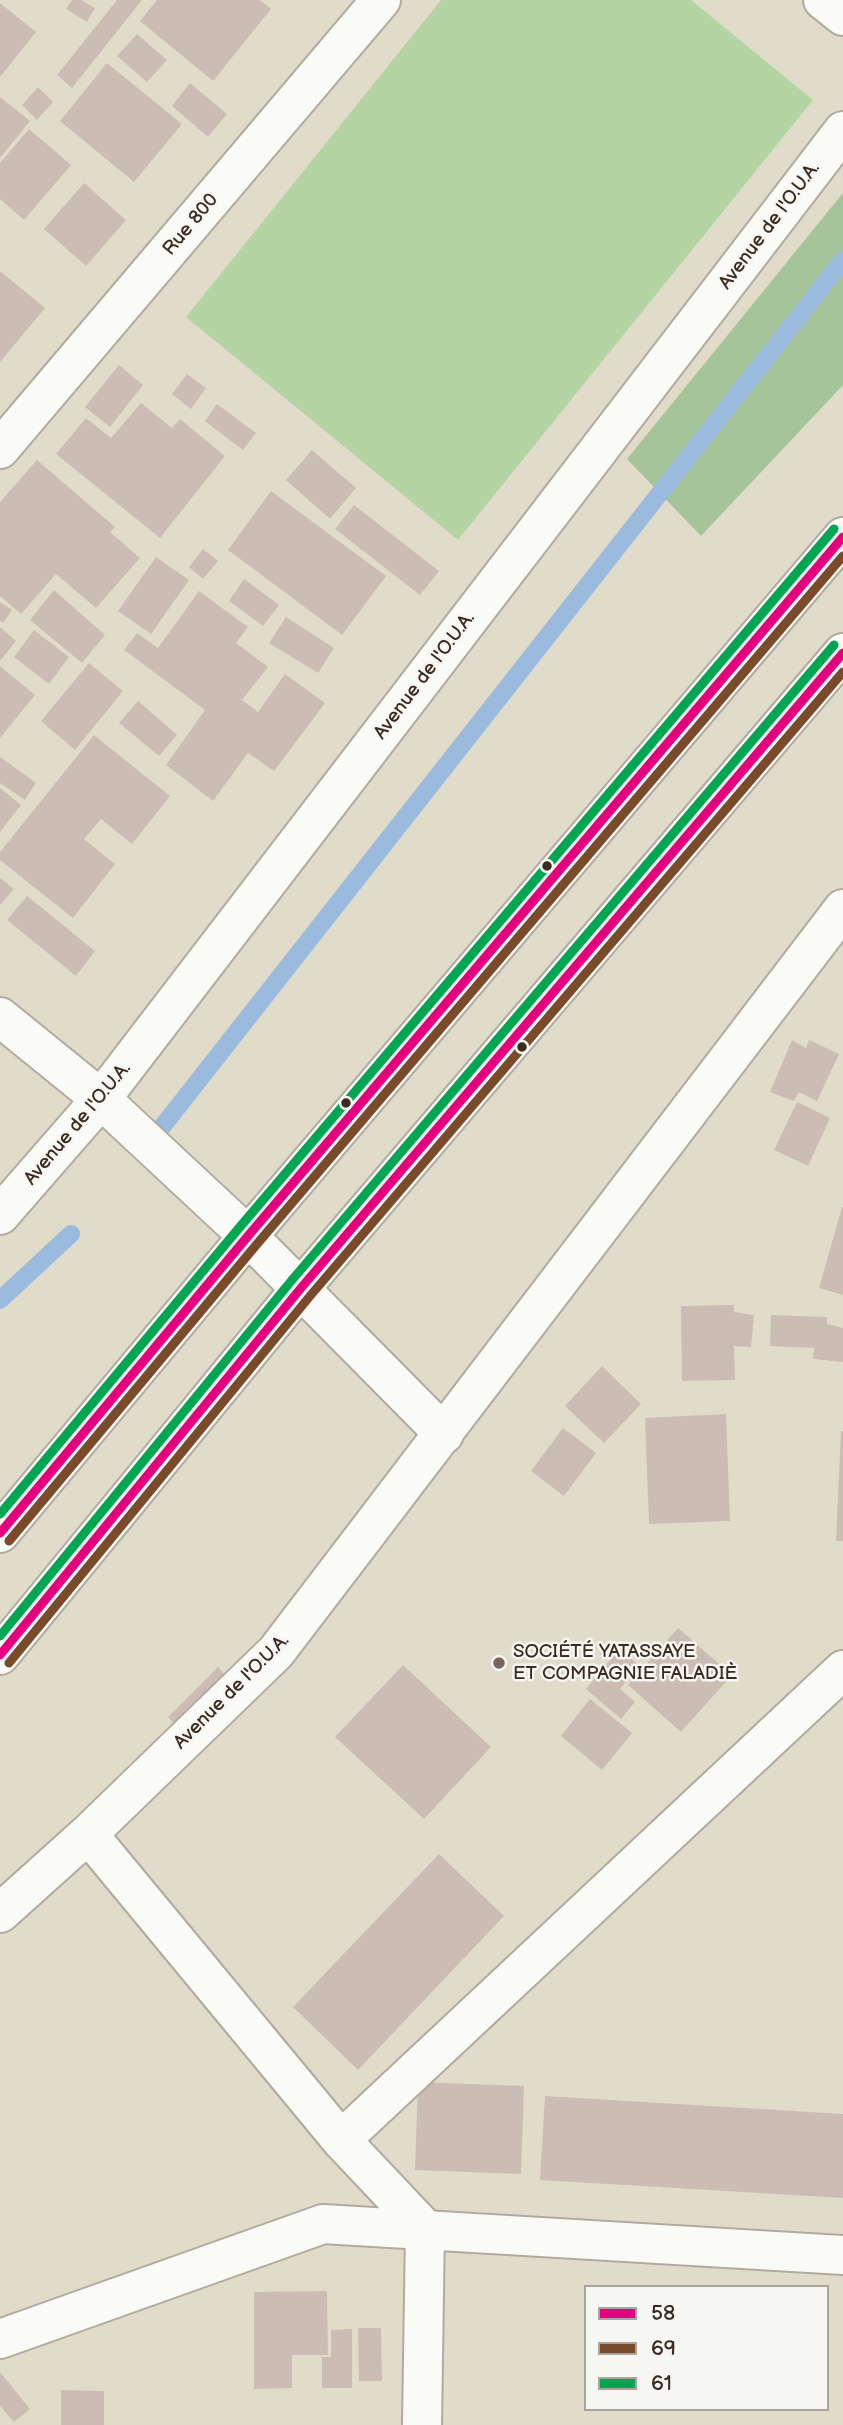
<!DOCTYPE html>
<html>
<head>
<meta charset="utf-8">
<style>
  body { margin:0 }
  #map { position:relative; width:843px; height:2425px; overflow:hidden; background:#e1dcca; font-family:"Balsamiq Sans",sans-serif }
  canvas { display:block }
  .legend { position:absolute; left:584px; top:2285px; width:245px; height:126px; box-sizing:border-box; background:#f6f6f2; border:2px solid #aba49d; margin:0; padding:9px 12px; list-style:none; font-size:21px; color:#3b2a1e }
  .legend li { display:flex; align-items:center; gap:14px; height:35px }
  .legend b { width:35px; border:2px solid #aba49d }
</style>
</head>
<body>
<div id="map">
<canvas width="843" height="2425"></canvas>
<ul class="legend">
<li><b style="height:9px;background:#e5007d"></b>58</li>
<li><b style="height:9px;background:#7a4b2a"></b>69</li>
<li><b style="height:9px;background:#00a651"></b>61</li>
</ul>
</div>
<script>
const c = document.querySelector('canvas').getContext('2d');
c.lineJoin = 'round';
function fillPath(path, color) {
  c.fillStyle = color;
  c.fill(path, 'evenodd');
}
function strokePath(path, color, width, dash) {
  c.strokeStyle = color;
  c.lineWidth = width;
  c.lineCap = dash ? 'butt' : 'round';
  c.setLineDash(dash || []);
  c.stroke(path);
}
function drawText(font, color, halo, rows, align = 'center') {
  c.font = font + ' "Balsamiq Sans",sans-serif';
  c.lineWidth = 5;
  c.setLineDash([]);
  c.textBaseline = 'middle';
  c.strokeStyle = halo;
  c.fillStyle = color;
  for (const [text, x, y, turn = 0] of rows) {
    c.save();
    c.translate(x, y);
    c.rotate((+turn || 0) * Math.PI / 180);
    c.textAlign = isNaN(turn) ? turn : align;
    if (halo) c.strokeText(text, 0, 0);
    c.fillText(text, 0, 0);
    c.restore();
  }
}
fillPath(new Path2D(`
  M441 0H691L813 100 458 540 186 317Z`), '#b5d4a4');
fillPath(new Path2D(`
  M843 193V385L701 536 627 459Z`), '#a5c49a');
strokePath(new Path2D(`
  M162 1127 843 260
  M0 1300 71 1234`), '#9abade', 18);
fillPath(new Path2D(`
  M72 0H81L95 8 87 22 66 9Z
  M117 0H142L72 88 57 75Z
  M157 0H260L271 9 213 81 140 21Z
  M0 3 36 32 0 77Z
  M137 34 167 60 147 82 117 56Z
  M107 63 182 124 134 182 60 121Z
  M190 83 227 114 208 137 172 106Z
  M38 87 53 102 37 120 22 105Z
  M0 97 30 121 0 158Z
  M29 129 71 165 24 220 0 199V163Z
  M84 183 126 220 86 266 44 229Z
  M0 271 45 308 0 362Z
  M119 365 143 385 110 427 85 407Z
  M187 374 206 388 191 409 172 394Z
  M141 403 172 428 180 419 225 456 160 538 56 454 86 418 111 438Z
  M217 404 256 433 243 450 205 421Z
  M312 450 356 488 330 519 286 480Z
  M37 460 115 527 110 532 140 558 96 608 56 574 21 614 0 596V502Z
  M271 491 386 576 342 635 228 550Z
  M354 505 439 571 420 595 335 529Z
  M203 549 218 561 203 579 189 567Z
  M156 557 189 580 151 634 118 611Z
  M244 579 279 605 263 626 229 601Z
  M54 590 105 635 82 663 30 620Z
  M199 591 248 627 236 643 268 667 242 700 258 712 285 674 325 703 274 771 248 753 213 801 166 765 205 710 124 650 137 633 158 648Z
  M0 602 12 610 3 623 0 621Z
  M286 617 334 648 318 673 269 643Z
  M0 627 16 641 0 661Z
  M34 630 69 657 49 684 14 657Z
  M89 663 123 691 75 750 41 721Z
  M0 666 35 695 0 738Z
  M138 701 177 735 159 756 119 723Z
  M94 735 170 796 132 844 101 819 84 839 115 864 73 918 0 860V852Z
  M0 757 36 783 25 800 0 783Z
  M0 788 21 805 0 832Z
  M0 878 14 889 0 905Z
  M27 896 95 951 76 976 7 920Z
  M792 1040 806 1048 809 1040 839 1054 817 1101 799 1092 794 1101 770 1092Z
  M797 1102 830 1118 808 1166 774 1150Z
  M842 1207H843V1295L819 1288Z
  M734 1305V1312L754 1315 751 1347 734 1346 735 1380 682 1381 681 1306Z
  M771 1315 827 1317V1324L843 1328V1362L813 1359 814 1348 770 1346Z
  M602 1366 641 1404 604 1443 565 1406Z
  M726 1414 730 1521 649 1524 645 1418Z
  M563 1428 596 1453 564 1496 531 1471Z
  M841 1431H843V1541H836Z
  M678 1628 732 1675 681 1732 628 1685Z
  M620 1648 639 1666 620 1689 635 1702 621 1719 586 1689Z
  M403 1665 491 1747 424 1819 335 1737Z
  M218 1667 234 1685 184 1734 168 1717Z
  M590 1699 632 1733 602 1770 561 1736Z
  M439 1854 504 1916 358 2070 293 2007Z
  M418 2082 524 2086 521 2174 415 2170Z
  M545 2096 843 2114V2198L540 2180Z
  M327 2291 328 2355H292V2388L254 2389V2292Z
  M358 2328H381L382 2381H359Z
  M352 2329V2388H322V2357H331V2330Z
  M0 2372 30 2409 14 2422 0 2406Z
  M61 2390 104 2391V2425H61Z`), '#ccbdb4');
const minor = new Path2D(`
  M823 0 843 16
  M0 449 381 0
  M0 1017 101 1099 248 1236 444 1434
  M0 1215 101 1099 843 131
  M88 1834 341 2140 425 2229 422 2425
  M0 1913 88 1834 276 1652 843 909
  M341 2140 843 1670
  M0 2339 323 2224 843 2255`);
const highway = new Path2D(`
  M0 1533 248 1236 843 537
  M0 1655 301 1288 843 653`);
strokePath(minor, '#b0ab9f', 42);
strokePath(highway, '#b0ab9f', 42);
strokePath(minor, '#fafaf7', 38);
strokePath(highway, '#fafaf7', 38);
strokePath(new Path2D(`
  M0 1533 248 1236 843 537
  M0 1655 301 1288 843 653`), '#e5007d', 9);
strokePath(new Path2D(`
  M9 1541 257 1244 843 556
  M9 1663 310 1296 843 672`), '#7a4b2a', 9);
strokePath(new Path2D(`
  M0 1514 239 1228 834 529
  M0 1636 292 1280 834 645`), '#00a651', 9);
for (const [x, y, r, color] of [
  [547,866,6,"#3b2a1e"],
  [522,1047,6,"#3b2a1e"],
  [346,1103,6,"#3b2a1e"],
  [499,1663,7,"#75685a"]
]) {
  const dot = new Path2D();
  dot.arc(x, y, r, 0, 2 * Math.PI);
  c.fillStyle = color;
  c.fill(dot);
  strokePath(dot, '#f6f6f2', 2.5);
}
drawText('19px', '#3b2a1e', '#f6f6f2', [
  ["Rue 800",191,225,-50],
  ["Avenue de l'O.U.A.",770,226,-53],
  ["Avenue de l'O.U.A.",425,676,-53],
  ["Avenue de l'O.U.A.",78,1124,-50],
  ["Avenue de l'O.U.A.",232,1692,-45]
]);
drawText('19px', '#3b2a1e', '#f6f6f2', [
  ["SOCIÉTÉ YATASSAYE",513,1652],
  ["ET COMPAGNIE FALADIÈ",513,1674]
], 'left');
</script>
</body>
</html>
